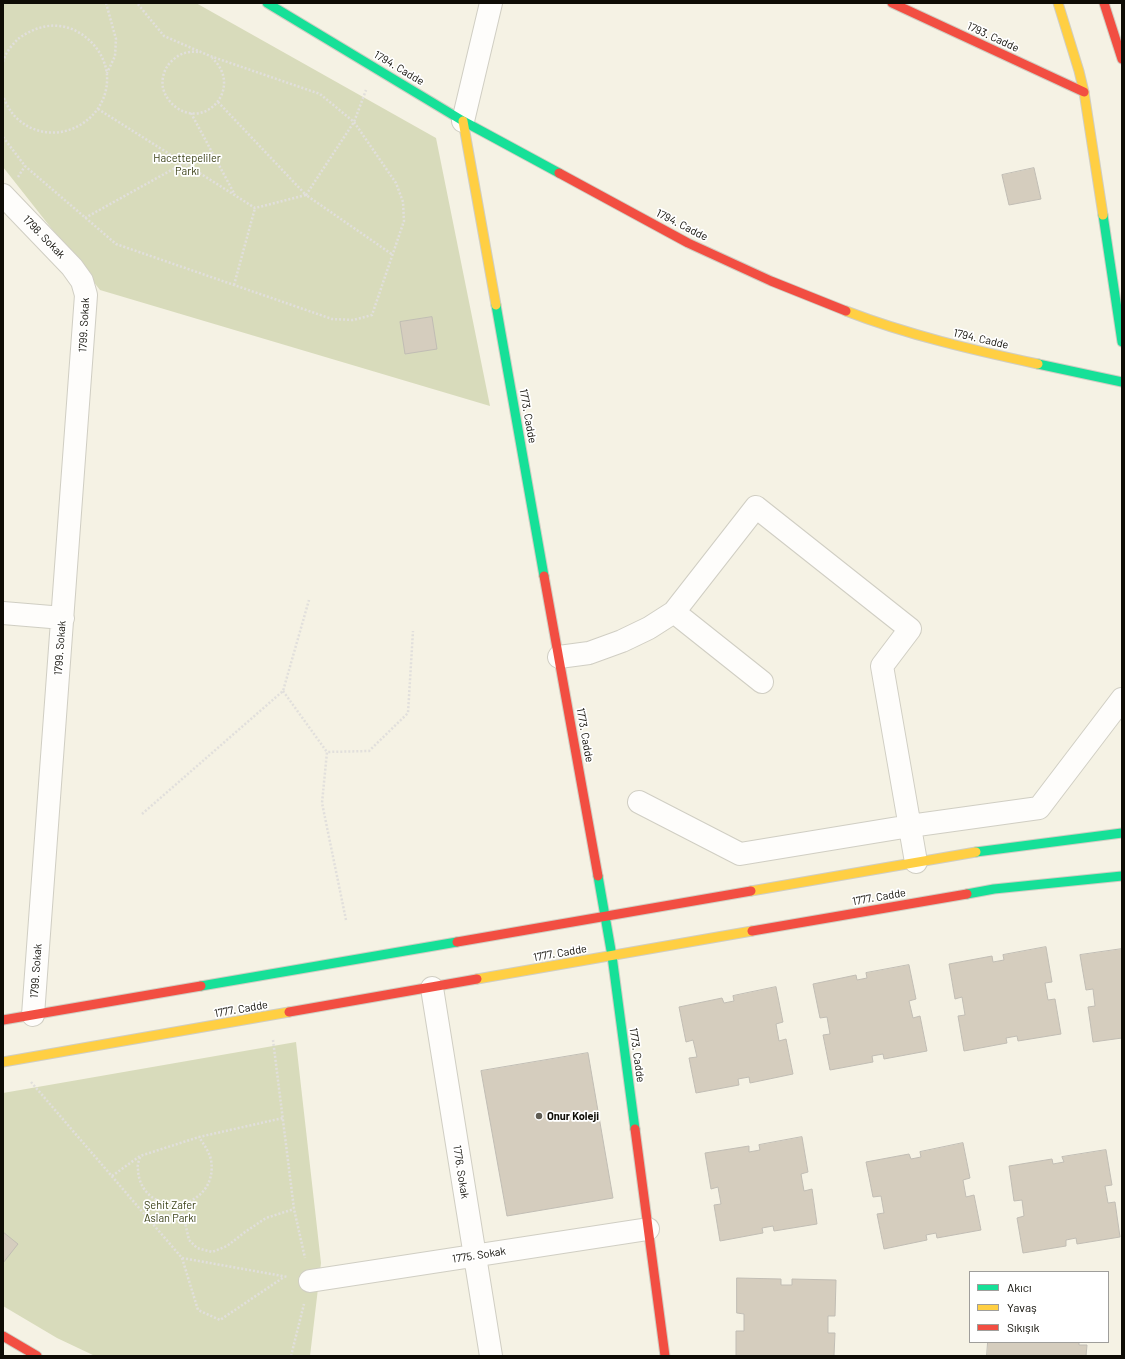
<!DOCTYPE html>
<html>
<head>
<meta charset="utf-8">
<style>
  body { margin:0 }
  #map { position:relative; width:1125px; height:1359px; overflow:hidden; background:#f5f2e4; font-family:Barlow,sans-serif }
  canvas { display:block }
  .frame { position:absolute; inset:0; border:4px solid #0e0c05; pointer-events:none }
  .legend { position:absolute; left:969px; top:1271px; width:140px; height:72px; box-sizing:border-box; background:#fff; border:1px solid #9f9e9b; margin:0; padding:5px 7px; list-style:none; font-size:12px; color:#0e0c05 }
  .legend li { display:flex; align-items:center; gap:8px; height:20px }
  .legend b { width:20px; border:1px solid #9f9e9b }
</style>
</head>
<body>
<div id="map">
<canvas width="1125" height="1359"></canvas>
<div class="frame"></div>
<ul class="legend">
<li><b style="height:5px;background:#16e098"></b>Akıcı</li>
<li><b style="height:5px;background:#ffcf43"></b>Yavaş</li>
<li><b style="height:5px;background:#f24e42"></b>Sıkışık</li>
</ul>
</div>
<script>
const c = document.querySelector('canvas').getContext('2d');
c.lineJoin = 'round';
function fillPath(path, color) {
  c.fillStyle = color;
  c.fill(path, 'evenodd');
}
function strokePath(path, color, width, dash) {
  c.strokeStyle = color;
  c.lineWidth = width;
  c.lineCap = dash ? 'butt' : 'round';
  c.setLineDash(dash || []);
  c.stroke(path);
}
function drawText(font, color, halo, rows, align = 'center') {
  c.font = font + ' Barlow,sans-serif';
  c.lineWidth = 3.5;
  c.setLineDash([]);
  c.textBaseline = 'middle';
  c.strokeStyle = halo;
  c.fillStyle = color;
  for (const [text, x, y, turn = 0] of rows) {
    c.save();
    c.translate(x, y);
    c.rotate((+turn || 0) * Math.PI / 180);
    c.textAlign = isNaN(turn) ? turn : align;
    if (halo) c.strokeText(text, 0, 0);
    c.fillText(text, 0, 0);
    c.restore();
  }
}
fillPath(new Path2D(`
  M3 3H196L436 138 490 406 100 290 3 167Z
  M296 1042 321 1263 310 1356H95L57 1338 3 1306V1093Z`), '#d8dbbb');
const building = new Path2D(`
  M1034 168 1041 199 1009 205 1002 175Z
  M432 317 437 349 405 354 400 322Z
  M1046 947 1052 982 1045 983 1048 1000 1055 999 1061 1034 1018 1041 1017 1036 1006 1038 1007 1043 964 1051 958 1016 965 1015 962 997 955 999 949 964 992 956 993 962 1004 960 1003 955Z
  M1122 949V1038L1093 1042 1088 1007 1095 1006 1093 989 1086 990 1080 955Z
  M909 965 916 999 909 1001 913 1018 920 1016 927 1051 884 1059 883 1054 872 1056 873 1062 830 1070 823 1035 830 1034 827 1017 820 1018 813 984 856 975 857 980 867 978 866 973Z
  M776 987 783 1022 776 1024 779 1041 786 1039 793 1074 750 1083 749 1077 738 1079 739 1085 696 1093 689 1058 697 1057 693 1040 686 1042 679 1007 722 998 724 1003 734 1001 733 996Z
  M588 1053 613 1198 507 1216 481 1071Z
  M802 1137 808 1172 801 1174 804 1191 812 1189 817 1224 774 1231 773 1226 762 1228 763 1233 720 1241 714 1205 721 1204 718 1187 711 1189 705 1153 749 1146V1152L760 1150 759 1145Z
  M963 1143 970 1178 963 1180 966 1197 974 1195 981 1230 937 1238 936 1233 926 1235 927 1240 884 1249 877 1214 884 1213 881 1196 873 1197 866 1162 909 1154 911 1159 921 1157 920 1152Z
  M1106 1150 1112 1185 1105 1186 1108 1203 1115 1202 1120 1237 1077 1244 1076 1238 1066 1240V1246L1023 1253 1017 1218 1024 1216 1022 1200 1014 1201 1009 1166 1052 1159 1053 1164 1064 1162 1062 1157Z
  M3 1232 18 1244 3 1263Z
  M737 1278 781 1279V1285H792V1279L836 1280 835 1316H828V1333H835L834 1356H736V1331H744V1314L737 1313Z
  M988 1342H1079V1345H1087L1086 1356H987Z`);
fillPath(building, '#d5cdbe');
strokePath(building, '#c1bdb4', 1);
const street = new Path2D(`
  M463 121 491 3
  M3 195 72 267 82 281 86 295 33 1015
  M674 612 762 682
  M3 613 63 618
  M559 657 589 653 622 641 649 628 674 612 756 507 910 629 882 666 916 862
  M639 802 740 854 910 826 1039 808 1122 699
  M432 988 491 1356
  M310 1281 648 1229`);
const fast = new Path2D(`
  M267 3 463 121 559 173
  M1103 215 1122 342
  M496 305 544 576
  M1038 364 1122 382
  M976 852 1122 833
  M598 876 612 956 635 1129
  M967 894 994 889 1122 876
  M201 986 457 942`);
const slow = new Path2D(`
  M1058 3 1079 71 1084 92 1103 215
  M463 121 496 305
  M846 311C908 335 973 350 1038 364
  M751 891 976 852
  M477 979 752 931
  M3 1062 289 1012`);
const jam = new Path2D(`
  M892 3 1084 92
  M1104 3 1122 59
  M559 173 688 243 771 281 846 311
  M544 576 598 876
  M752 931 967 894
  M457 942 751 891
  M289 1012 477 979
  M3 1020 201 986
  M635 1129 665 1356
  M3 1336 37 1356`);
strokePath(street, '#d0cec3', 24);
strokePath(fast, '#d0cec3', 11);
strokePath(slow, '#d0cec3', 11);
strokePath(jam, '#d0cec3', 11);
strokePath(new Path2D(`
  M106 3 116 39 115 56 107 73
  M198 52C189 51 180 53 173 60 165 66 161 78 163 88 165 96 170 103 177 108 208 129 243 86 212 58
  M3 62C5 53 12 45 18 39 30 30 45 24 60 26 84 29 105 51 107 75 110 121 56 150 20 121 12 115 7 106 3 96
  M218 102 306 195 354 122 366 90
  M98 109 255 208 306 195 393 255
  M191 113 235 195
  M3 137 25 166 116 244 332 319 353 320 372 315 404 221 403 202 396 183 354 122 320 94 210 56 164 36 137 3
  M18 177 25 166
  M85 218 184 163
  M234 285 255 208
  M283 691 327 752
  M142 814 283 691 309 600
  M346 920 322 803 327 752 369 751 408 713 413 631
  M273 1040 294 1209 305 1258
  M31 1082 182 1258 288 1277
  M140 1157C139 1161 137 1165 138 1169 139 1207 188 1217 207 1186 212 1177 213 1166 210 1156 207 1149 203 1143 199 1137
  M112 1176 140 1156 199 1137 283 1118
  M181 1205 189 1240 197 1248 212 1252 227 1246 245 1232 266 1218 294 1209
  M182 1258 198 1310 220 1320 284 1277
  M291 1356 304 1304`), '#e1dfdc', 2.5, [2, 2]);
strokePath(street, '#fefdfb', 22);
strokePath(fast, '#16e098', 9);
strokePath(slow, '#ffcf43', 9);
strokePath(jam, '#f24e42', 9);
for (const [x, y, r, color] of [
  [539,1116,4,"#5f5c53"]
]) {
  const dot = new Path2D();
  dot.arc(x, y, r, 0, 2 * Math.PI);
  c.fillStyle = color;
  c.fill(dot);
  strokePath(dot, '#fff', 1.5);
}
drawText('11px', '#0e0c05', '#fff', [
  ["1793. Cadde",993,37,25],
  ["1794. Cadde",399,68,31],
  ["1794. Cadde",682,225,27],
  ["1798. Sokak",44,237,46],
  ["1799. Sokak",84,325,-87],
  ["1794. Cadde",981,339,13],
  ["1773. Cadde",528,416,80],
  ["1799. Sokak",60,648,-86],
  ["1773. Cadde",585,735,80],
  ["1777. Cadde",879,897,-10],
  ["1777. Cadde",560,953,-10],
  ["1799. Sokak",36,971,-86],
  ["1777. Cadde",241,1009,-10],
  ["1773. Cadde",637,1055,82],
  ["1776. Sokak",461,1172,81],
  ["1775. Sokak",479,1255,-9]
]);
drawText('11px', '#3a4015', '#fff', [
  ["Hacettepeliler",187,158],
  ["Parkı",187,171],
  ["Şehit Zafer",170,1205],
  ["Aslan Parkı",170,1218]
]);
drawText('bold 11px', '#0e0c05', '#fff', [
  ["Onur Koleji",547,1116]
], 'left');
</script>
</body>
</html>
